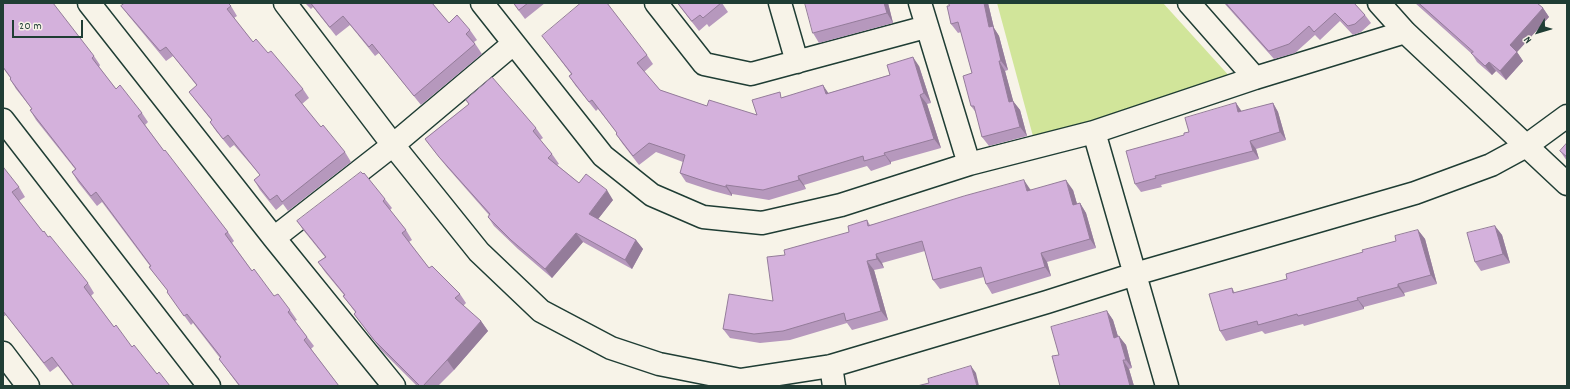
<!DOCTYPE html>
<html>
<head>
<meta charset="utf-8">
<style>
  body { margin:0 }
  #map { position:relative; width:1570px; height:389px; overflow:hidden; background:#f7f3e8; font-family:Dekko,sans-serif }
  canvas { display:block }
  .frame { position:absolute; inset:0; border:4px solid #1f3d34; pointer-events:none }
  .north { position:absolute; left:1518px; top:12px; width:40px; height:40px; -webkit-text-stroke:3px #f7f3e8; paint-order:stroke; rotate:232deg; font-size:11px; font-weight:700; line-height:16px; text-align:center; color:#1f3d34 }
  .north::after { content:''; display:block; margin:auto; width:14px; height:18px; background:#1f3d34; clip-path:polygon(50% 0,100% 100%,50% 72%,0 100%) }
  .scale { position:absolute; left:12px; top:20px; width:71px; height:18px; box-sizing:border-box; border:2px solid #1f3d34; border-top:0; padding-left:5px; font-size:12px; line-height:14px; white-space:nowrap; color:#1f3d34; -webkit-text-stroke:3px #f7f3e8; paint-order:stroke }
</style>
</head>
<body>
<div id="map">
<canvas width="1570" height="389"></canvas>
<div class="frame"></div>
<div class="north">N</div>
<div class="scale">20 m</div>
</div>
<script>
const c = document.querySelector('canvas').getContext('2d');
c.lineJoin = 'round';
function fillPath(path, color) {
  c.fillStyle = color;
  c.fill(path, 'evenodd');
}
function strokePath(path, color, width, dash) {
  c.strokeStyle = color;
  c.lineWidth = width;
  c.lineCap = dash ? 'butt' : 'round';
  c.setLineDash(dash || []);
  c.stroke(path);
}
fillPath(new Path2D(`
  M997 3H1163L1232 79 1034 140Z`), '#d1e59a');
const minor = new Path2D(`
  M89 3 274 238 394 386
  M285 3 393 145 479 252 541 311 611 348 659 364 740 380 831 366 1047 302 1135 274 1415 193 1491 165 1526 146 1567 116
  M482 3 603 156 652 195 703 217 762 223 841 205 969 164 1094 132 1255 78 1405 32
  M656 3 704 64 751 74 926 27
  M780 3 797 62
  M920 3 969 164
  M1189 3 1255 78
  M1379 3 1405 32 1567 184
  M3 120 209 386
  M1094 132 1167 386
  M274 238 393 145 513 44
  M3 353 28 386
  M831 366 834 386`);
strokePath(minor, '#1f3d34', 25);
strokePath(minor, '#f7f3e8', 22);
fillPath(new Path2D(`
  M3 3 94 56 100 65 99 67 116 89 142 113 148 122 145 125 164 151 228 232 234 241 232 243 252 271 274 296 290 310 297 320 295 321 314 346 311 349 339 386H239L219 359 220 358 193 323 191 325 167 292 168 291 149 267 150 266 102 202 97 206 78 182 72 172 75 169 36 120 30 110 32 109 16 89 10 79H11L3 68Z
  M305 3H432L449 23 470 30 477 40 474 42 482 54 421 105 379 53 375 56 350 25 336 36 313 7 311 9Z
  M513 3H545L525 19Z
  M677 3H722L728 12 709 27 707 24 699 31Z
  M888 3 893 23 819 43 813 33Z
  M949 3H988L994 28 999 36 1008 70 1005 71 1013 101 1020 110 1027 136 989 146 982 137 977 114 971 106 972 73 961 32 958 33 951 24Z
  M1224 3H1354L1365 15 1371 23 1361 32 1353 35 1340 21 1320 40 1315 35 1295 53 1274 59Z
  M1415 3H1537L1543 8 1549 17 1517 52 1523 61 1506 80 1496 71 1492 75 1477 62 1472 54Z
  M121 6H231L237 16 234 18 253 42 268 53 303 89 309 98 302 104 321 127 345 152 351 162 288 211 283 204 276 210 260 190 254 180 260 175 234 145 230 148 216 131 210 122 212 121 196 101 189 92 197 86 173 56 166 61 128 15Z
  M542 36 647 55 653 64 644 72 660 90 707 106 757 115 783 97 829 93 919 66 931 103 927 104 941 148 891 162V164L871 171 867 166 804 185 806 189 769 200 732 194V196L713 191 686 182 680 173 683 162 656 152 639 165 622 143 616 134 617 133 598 109 596 111 575 85 569 76 571 74Z
  M466 100 536 128 543 138 540 140 552 154 559 164 557 165 579 183 613 200 598 219 636 240 643 249 632 269 583 242 552 278 518 249 494 226 488 217 489 215 446 166 425 139 469 104Z
  M1236 103 1242 112 1273 103 1278 112 1286 140 1256 149 1259 159 1161 185 1162 187 1141 192 1135 184 1184 135Z
  M1567 143V161L1560 151Z
  M3 169 19 187 25 197 19 201 43 232 88 283 94 293 91 296 114 327 132 347 157 374 170 386H73L58 366 50 372 6 315 3 317Z
  M1030 189 1031 190H1073L1077 204 1080 203 1086 213 1096 248 1047 262 1051 276 992 294 986 284 984 277 940 289 933 280 925 251 882 263 884 268 874 270 888 320 852 330 847 323 790 340 760 343 730 338 723 329 773 301 785 255 849 232 867 220 870 225Z
  M385 199 392 208 390 210 406 230 412 240 409 242 429 268 460 294 466 303 463 306 481 321 488 331 454 370 438 386H417L381 350 354 314 355 312 343 296 344 295 325 272 318 262 325 257 304 231 297 221Z
  M1495 226 1502 235 1510 263 1481 271 1475 262Z
  M1418 230 1425 239 1437 284 1404 293 1405 296 1364 307V309L1304 326 1303 324 1265 334 1262 331 1226 341 1220 331 1232 288 1235 293 1287 279 1396 241Z
  M1107 311 1113 320 1118 337 1126 345 1132 368 1129 369 1134 386H1060L1059 355Z`), '#b698bd');
fillPath(new Path2D(`
  M884 3H888L893 23 887 13Z
  M984 3H988L994 28 999 36 1008 70 1001 61 989 27Z
  M1543 8 1549 17 1517 52 1523 61 1506 80 1500 71 1510 45Z
  M913 57 919 66 931 103 924 93Z
  M999 61 1005 71 1016 111 1009 102Z
  M1489 62 1496 71 1492 75 1485 66Z
  M823 85 829 94H826Z
  M920 95 927 104 941 148 934 139Z
  M1013 101 1020 110 1027 136 1020 127Z
  M1236 103 1242 112H1238Z
  M1273 103 1278 112 1286 140 1280 132Z
  M1250 141 1256 149 1259 159 1253 151Z
  M884 153 891 162V164L885 155Z
  M798 176 804 185 806 189 799 180Z
  M1024 180 1030 189 1033 200 1027 191Z
  M1066 180 1073 190 1080 214 1073 205Z
  M726 185 732 194V196L726 187Z
  M607 190 613 200 595 223 589 214Z
  M1080 203 1086 213 1096 248 1090 239Z
  M1495 226 1502 235 1510 263 1503 254Z
  M1418 230 1425 239 1437 284 1431 275Z
  M576 233 583 242 552 278 545 269Z
  M636 240 643 249 632 269 625 260Z
  M1041 253 1047 262 1051 276 1045 267Z
  M876 254 882 263 884 268 877 259Z
  M867 261 874 270 888 320 881 311Z
  M1398 284 1404 293 1405 296 1398 287Z
  M1357 298 1364 307V309L1358 300Z
  M1107 311 1113 320 1121 346 1114 338Z
  M481 321 488 331 454 370 447 360Z
  M1119 336 1126 345 1132 368 1126 360Z
  M1123 360 1129 369 1134 386H1130Z
  M971 366 976 373 979 386H977Z`), '#947c9a');
const building = new Path2D(`
  M3 3H53L94 56 92 58 116 89 120 85 142 113 138 116 164 151 165 150 228 232 225 234 252 271 254 269 274 296 278 294 290 310 288 312 307 337 304 340 339 386H240L219 359 221 357 187 314 184 316 167 292 168 291 149 267 151 266 96 192 91 196 72 172 76 169 30 110 32 109 10 79 11 78 3 67Z
  M125 3H228L231 6 227 9 253 42 256 39 268 53 271 51 303 89 295 95 321 127 323 125 345 152 282 202 277 195 270 200 254 180 260 175 228 135 223 139 210 122 212 120 189 92 197 85 166 47 160 51 121 6Z
  M311 3H432L449 23 457 15 470 30 466 34 475 44 414 96 372 44 369 47 343 16 330 27Z
  M514 3H528L519 10Z
  M581 3H607L647 55 637 63 660 90 707 106 709 100 757 115 752 100 780 92 781 98 823 85 826 94 890 75 887 65 913 57 924 93 920 95 934 139 884 153 885 155 864 161 863 156 798 176 799 180 763 190 726 185V187L707 182 680 173 685 155 649 143 633 156 616 134 617 133 592 100 589 102 569 76 572 74 542 36Z
  M678 3H721L703 18 700 15 692 21Z
  M805 3H884L887 13 813 33Z
  M949 3H984L989 27 993 26 1001 61H999L1009 102 1013 101 1020 127 982 137 974 106H971L963 76 972 73 958 22 951 24 947 6H949Z
  M1226 3H1354L1365 15 1355 24 1348 26 1335 13 1314 32 1309 26 1289 44 1269 51Z
  M1419 3H1537L1543 8 1510 45 1517 52 1500 71 1489 62 1485 66 1471 53 1473 52Z
  M492 77 536 128 533 131 552 154 548 158 579 183 586 174 607 190 589 214 636 240 625 260 576 233 545 269 511 240 488 217 490 214 439 157 425 139 469 104 466 100Z
  M1236 103 1238 112 1273 103 1280 132 1250 141 1253 151 1155 176 1156 178 1135 184 1126 151 1184 135V133L1189 132 1185 118Z
  M1567 143V157L1560 151Z
  M4 168 19 187 12 192 43 232 44 231 48 237 50 236 88 283 84 287 114 327 116 325 132 347 134 345 157 374 159 372 170 386H74L52 357 44 363 3 311V169Z
  M361 172 363 174 364 173 385 199 383 201 406 230 402 233 429 268 432 266 460 294 455 298 481 321 447 360 423 386H420L374 340 354 314 356 312 343 296 345 295 318 262 326 257 297 221Z
  M1024 180 1027 191 1066 180 1073 205 1080 203 1090 239 1041 253 1045 267 986 284 981 267 933 280 922 241 876 254 877 259 867 261 881 311 846 321 844 313 783 331 754 334 723 329 729 294 773 301 767 257 785 255 784 250 849 232 848 226 867 220 868 226 964 196Z
  M1495 226 1503 254 1475 262 1467 233Z
  M1418 230 1431 275 1398 284V287L1357 298 1358 300 1298 316 1297 314 1258 325 1257 321 1220 331 1209 294 1232 288 1233 293 1287 279 1286 274 1363 252 1362 250 1396 241 1395 236Z
  M1107 311 1114 338 1119 336 1126 360H1123L1130 386H1060L1052 356 1059 355 1051 327Z
  M971 366 977 386H917L929 383 928 379Z`);
fillPath(building, '#d4b1dc');
strokePath(building, '#947c9a', 1);
</script>
</body>
</html>
